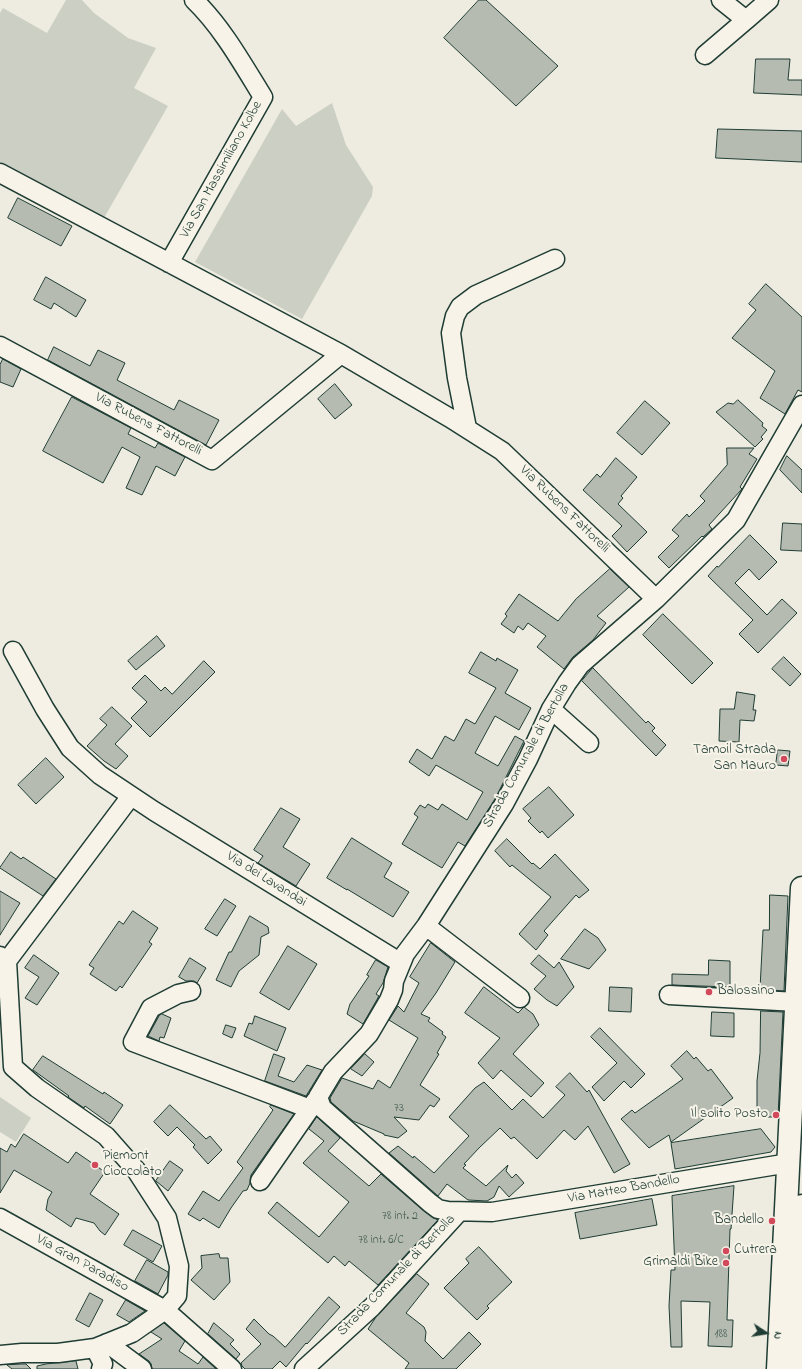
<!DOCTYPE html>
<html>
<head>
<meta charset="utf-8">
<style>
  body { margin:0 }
  #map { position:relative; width:802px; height:1369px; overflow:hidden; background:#eeece1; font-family:"Indie Flower",sans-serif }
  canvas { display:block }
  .north { position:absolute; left:746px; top:1313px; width:40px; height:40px; -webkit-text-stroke:3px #f7f3e8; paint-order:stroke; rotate:102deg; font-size:11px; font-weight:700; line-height:16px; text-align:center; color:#1f3d34 }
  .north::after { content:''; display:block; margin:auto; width:14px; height:18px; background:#1f3d34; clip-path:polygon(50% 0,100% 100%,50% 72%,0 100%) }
</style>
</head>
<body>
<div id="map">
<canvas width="802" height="1369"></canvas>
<div class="north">N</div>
</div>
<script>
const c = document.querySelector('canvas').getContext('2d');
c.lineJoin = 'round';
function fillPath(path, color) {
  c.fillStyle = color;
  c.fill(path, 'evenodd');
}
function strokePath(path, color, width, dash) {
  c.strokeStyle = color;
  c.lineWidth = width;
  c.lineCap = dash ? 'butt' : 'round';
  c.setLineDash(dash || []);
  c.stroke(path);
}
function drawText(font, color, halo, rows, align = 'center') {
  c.font = font + ' "Indie Flower",sans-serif';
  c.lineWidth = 4;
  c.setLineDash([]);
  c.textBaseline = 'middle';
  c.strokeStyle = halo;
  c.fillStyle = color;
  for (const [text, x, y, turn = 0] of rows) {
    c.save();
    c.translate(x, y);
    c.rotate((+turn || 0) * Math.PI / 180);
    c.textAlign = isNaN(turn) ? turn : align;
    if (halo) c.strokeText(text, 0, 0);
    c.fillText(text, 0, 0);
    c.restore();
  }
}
fillPath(new Path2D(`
  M66 0H82L94 13 128 38 156 48 134 88 168 106 104 218 0 162V13L3 8 47 33Z
  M332 103 346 145 373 187 372 196 302 319 195 262 282 109 296 126Z
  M0 1097 31 1118 16 1142 0 1132Z`), '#cccfc4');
const building = new Path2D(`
  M479 0H486L558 66 516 106 444 38Z
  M756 59H790L788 80H802V95L754 93Z
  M718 129 802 131V162L716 158Z
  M18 198 72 226 61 246 8 218Z
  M46 277 86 300 76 317 54 303 51 309 34 300Z
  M766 284 802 317V392L798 390 785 414 760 398 775 371 732 338 756 310 749 304Z
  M54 347 90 366 98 350 125 363 117 380 174 410 179 400 219 420 206 445 48 360Z
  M3 359 21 369 13 387 0 382V365Z
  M335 384 352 405 335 419 318 399Z
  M72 397 131 428 128 434 155 448 158 443 185 457 175 476 156 466 142 495 126 488 140 457 122 447 103 483 43 451Z
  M738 400 763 423 762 426 767 430 761 437 763 439 755 447 716 412 728 403 733 404Z
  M645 401 670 423 642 455 617 433Z
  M727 448H754L749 454 757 459 740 487 742 489 709 525 712 529 703 537 702 536 669 568 658 557 679 536 672 530 687 514 689 517 705 501 700 496 727 465Z
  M787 456 802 470V493L780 470Z
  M616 458 637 477 621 496 623 498 618 504 647 532 627 552 612 536 622 526 583 490 597 474 600 477Z
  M783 523 802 524V551L781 550Z
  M750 535 777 562 759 580 749 569 735 583 767 615 782 599 797 613 758 653 739 634 753 620 708 576 717 566 718 567Z
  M610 569 629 587 597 616 606 623 593 640 573 657 564 669 537 647 546 636 528 623 523 630 518 626 514 633 501 624 507 616 505 614 519 594 558 621 576 599Z
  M663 614 713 663 692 684 643 635Z
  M157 636 165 646 136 670 128 661Z
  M481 652 496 661 497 658 518 670 505 693 531 708 519 730 495 716 475 753 498 766 515 736 524 741 495 799 465 846 458 842 442 868 402 844 418 817 414 814 420 805 425 808 428 804 438 810 442 804 467 820 483 792 436 765 429 776 409 762 417 749 432 759 445 736 454 741 466 719 475 724 496 688 469 673Z
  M784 657 801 674 790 686 772 669Z
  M204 661 215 672 150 737 131 718 147 702 132 688 145 675 161 691 165 687 172 694Z
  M593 668 646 723 648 721 655 728 652 731 666 745 656 756 582 681Z
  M737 692 755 695 753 710H756L754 721 740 720 739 742 719 741 720 709H734Z
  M112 707 132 726 115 744 128 756 116 769 104 761 87 746 107 725 100 719Z
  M778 750 790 751 788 766 776 765Z
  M46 758 64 777 36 804 18 785Z
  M549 787 574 815 548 838 542 831 540 833 528 821 531 818 523 809Z
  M281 808 300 819 283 847 310 864 296 886 258 863 263 856 254 850Z
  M352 838 392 863 384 877 409 892 393 917 347 889V890L327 878Z
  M507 839 532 864 533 863 540 869 555 854 589 890 579 898 576 895 544 931 548 935 536 950 519 934 551 897 512 865 510 867 495 851Z
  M11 852 21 859 23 857 56 879 43 896 0 868Z
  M0 891 20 903 0 935Z
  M770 895 788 896 784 991 760 989 763 930H769Z
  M225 899 236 906 217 936 205 929Z
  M133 911 158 928 149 942 152 944 122 988 120 986 116 991 90 974 94 968 89 965 119 921 123 924Z
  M250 916 268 927 269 933 261 937 259 955 239 971 231 987 216 980 229 952H231Z
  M585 929 598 938 606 950 589 969 561 959Z
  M431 943 455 962 436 993 421 1014 430 1018 428 1021 443 1032 442 1034 446 1037 437 1053 439 1054 420 1085 440 1099 434 1107 430 1105 419 1120 394 1117 407 1131 398 1138 384 1135V1134L353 1121 331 1102 330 1098 342 1078 373 1089 378 1080 390 1088 418 1038 389 1020 398 1006 404 1012 419 983 410 977Z
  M288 946 317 964 289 1010 260 993Z
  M34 955 59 973 37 1005 25 998 39 977 25 968Z
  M539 955 554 968 559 962 574 987 557 1006 547 1000 534 989 546 976 531 964Z
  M190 958 206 968 197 983 194 981H186L179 977Z
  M376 960 388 967 383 983 376 994 379 996 363 1024 347 1014 350 1004 369 976 367 975Z
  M709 960 730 961V987L672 985V974L708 975Z
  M484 987 518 1013 524 1007 533 1014 539 1025 513 1054 544 1083 531 1097 501 1070 493 1079 478 1063 500 1038 465 1013Z
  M610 987 632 988 631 1012 609 1011Z
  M761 1011 783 1012 778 1117H757V1081L760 1053Z
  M712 1012 734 1013V1037L711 1036Z
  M162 1014 171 1018 164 1038 160 1037 159 1041 148 1036 159 1016Z
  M255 1016 286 1028 277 1051 244 1036 249 1023 252 1024Z
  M226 1025 236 1028 232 1038 223 1034Z
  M600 1028 645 1074 631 1088 624 1081 604 1101 592 1087 617 1063 591 1037Z
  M687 1051 694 1059 696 1057 708 1071 711 1069 733 1098 671 1142 669 1135 649 1148 621 1119 632 1110 635 1113 683 1079 671 1066Z
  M274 1054 285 1058 278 1076 294 1082 307 1065 322 1070 306 1096 265 1081Z
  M365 1054 374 1062 362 1076 351 1069Z
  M43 1056 103 1094 104 1092 123 1105 110 1124 85 1106 84 1108 68 1097 69 1096 33 1070Z
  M570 1073 587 1092 589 1090 630 1164 614 1173 588 1126 575 1140 564 1130 537 1159 514 1137 511 1139 500 1128 479 1148 464 1164 466 1165 463 1168 486 1186 508 1165 506 1171 512 1178 516 1174 524 1183 509 1197 499 1186 494 1197 487 1201 468 1200 447 1184 438 1196 389 1153 398 1146 413 1158 414 1156 434 1173 469 1136 449 1117 475 1088 484 1082 512 1110 523 1099 543 1118 565 1095 556 1087Z
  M170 1105 204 1137 206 1139 210 1136 222 1150 208 1164 193 1147 195 1145 177 1127 168 1136 154 1122Z
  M271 1105 294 1114 251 1175 250 1183 247 1190 243 1191 231 1208 219 1228 203 1218 200 1221 188 1214 203 1191 219 1201 243 1168 237 1162 273 1110 270 1107Z
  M317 1117 340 1138 328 1151 369 1186 381 1174 424 1211 432 1217 438 1220 378 1285 349 1261 345 1266 334 1256 328 1263 268 1213 277 1202 319 1237 349 1202 303 1163 324 1141 309 1129Z
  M761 1129 775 1147 771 1152 675 1169 671 1143Z
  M24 1134 68 1163 76 1152 105 1172 90 1194 119 1214 105 1235 100 1231 94 1223 76 1218 71 1227 46 1210 48 1199 52 1192 14 1170 0 1193V1148L7 1152 11 1144 15 1147Z
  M170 1161 183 1170 168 1191 156 1181Z
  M734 1186 731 1229H730L727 1320H733L732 1347 708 1346 710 1302 681 1301 682 1347H671L669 1306 671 1270H675L672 1196Z
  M652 1199 657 1225 580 1239 575 1213Z
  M133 1230 162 1246 153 1262 124 1245Z
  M479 1247 512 1282 487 1306 489 1308 477 1320 444 1288 469 1263 466 1259Z
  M219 1254 220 1258H228L230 1282 214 1300 191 1280 202 1268 201 1256Z
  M147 1260 168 1272V1275L158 1294 135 1281Z
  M417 1274 429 1284 406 1313 424 1327 426 1332 425 1341 443 1359 469 1332 481 1344 456 1369H405L409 1363 368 1329 376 1317Z
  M90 1293 103 1300 89 1327 76 1320Z
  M329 1297 340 1307 307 1344 306 1343 286 1367 280 1361 272 1369H245L242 1366 241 1363 261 1344 246 1329 254 1319 269 1334 273 1336 285 1347Z
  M126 1300 145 1311 129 1322 117 1315Z
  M164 1323 185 1341 179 1351 198 1364 203 1357 216 1369H152L151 1364 149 1361 139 1354 162 1339 151 1332Z
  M214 1323 234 1340 230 1344 240 1354 236 1359 208 1334Z
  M76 1361 78 1369H37V1366L46 1364Z
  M22 1364H26L31 1369H12L7 1365Z`);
fillPath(building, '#b5bbb0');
strokePath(building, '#1f3d34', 1);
const minor = new Path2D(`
  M721 0 746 20 769 0
  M705 55 746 20
  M0 173 341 354 450 418 502 451 656 599
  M169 263 263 97C242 63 222 27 194 0
  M0 346 212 460 341 354
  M467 428 457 378 451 333 455 316 460 307 476 295 555 259
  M13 651 45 709 70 748 100 775 154 811 401 963
  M551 709 589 743
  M426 926 520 998
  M0 956 7 961 13 1067 37 1088 106 1136 136 1170 167 1218 179 1266 177 1296 165 1310 132 1333 95 1348 58 1353H22L0 1355
  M7 961 131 796
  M191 991 178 994 151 1008 133 1042 310 1109
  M669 995 797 1002
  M789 1163 492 1212 448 1211 438 1209 430 1203 322 1108 318 1097 333 1072 369 1034 389 1000 393 990 394 981 405 954 426 926 504 804 528 759 551 709 567 683 580 665 656 599 736 520 802 405
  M260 1181 316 1100
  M0 1218 165 1310 232 1369
  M107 1343 142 1369
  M95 1348 103 1364 101 1369
  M304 1369 372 1307 459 1212`);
const major = new Path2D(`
  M778 1369 802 888
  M795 1369 802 1206`);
strokePath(minor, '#1f3d34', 21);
strokePath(major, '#1f3d34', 25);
strokePath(minor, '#f7f3e8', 18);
strokePath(major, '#f7f3e8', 22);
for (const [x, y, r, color] of [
  [784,759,4,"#d1495b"],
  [709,992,4,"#d1495b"],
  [776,1115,4,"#d1495b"],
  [95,1165,4,"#d1495b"],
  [772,1221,4,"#d1495b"],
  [726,1251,4,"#d1495b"],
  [726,1263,4,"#d1495b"]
]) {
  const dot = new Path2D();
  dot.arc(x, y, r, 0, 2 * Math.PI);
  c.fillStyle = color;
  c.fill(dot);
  strokePath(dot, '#f7f3e8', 1.5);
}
drawText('12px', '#445c53', null, [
  ["73",399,1109],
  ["78 int. 2",400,1217],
  ["78 int. 6/C",381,1241],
  ["188",721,1335]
]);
drawText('14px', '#1f3d34', '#f7f3e8', [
  ["Via San Massimiliano Kolbe",222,170,-61],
  ["Via Rubens Fattorelli",148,425,28],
  ["Via Rubens Fattorelli",564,510,44],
  ["Strada Comunale di Bertolla",527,756,-61],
  ["Via dei Lavandai",266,880,32],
  ["Via Matteo Bandello",624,1190,-10],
  ["Via Gran Paradiso",82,1264,29],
  ["Strada Comunale di Bertolla",397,1276,-46]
]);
drawText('14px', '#1f3d34', '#f7f3e8', [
  ["Tamoil Strada",776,751],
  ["San Mauro",776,767],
  ["Balossino",717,992,"left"],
  ["Il solito Posto",768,1115],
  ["Piemont",103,1157,"left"],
  ["Cioccolato",103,1173,"left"],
  ["Bandello",764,1221],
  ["Cutrera",734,1251,"left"],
  ["Grimaldi Bike",718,1263]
], 'right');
</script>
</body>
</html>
